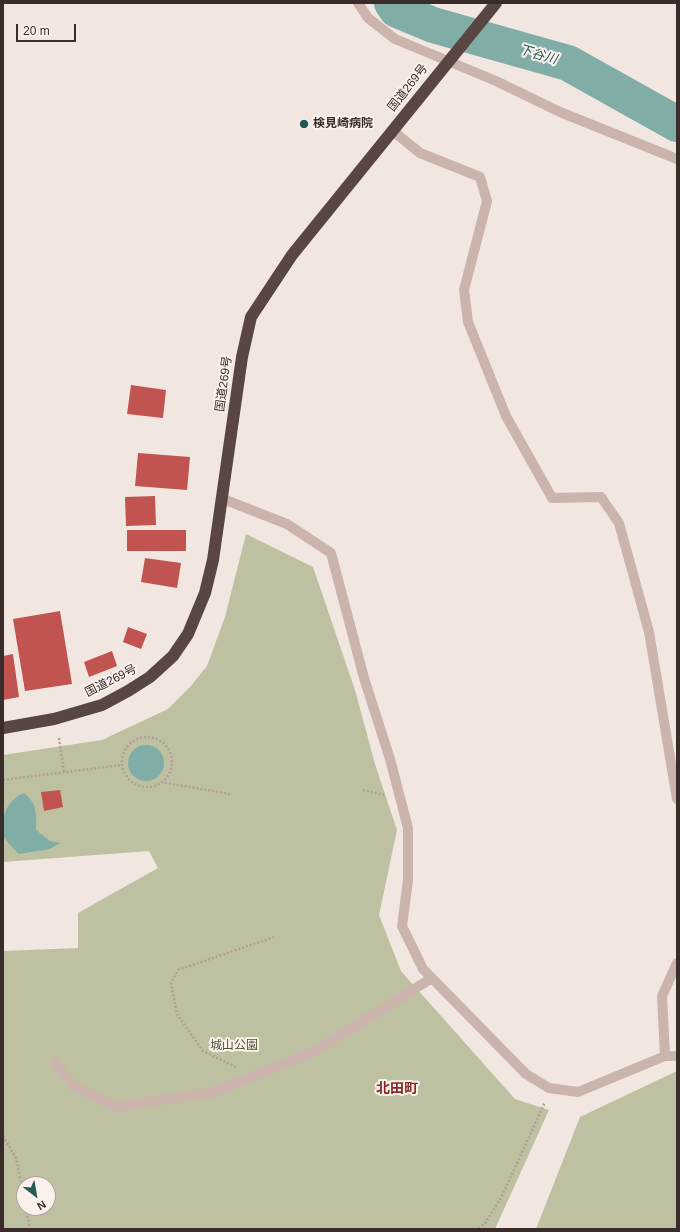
<!DOCTYPE html>
<html>
<head>
<meta charset="utf-8">
<style>
  body { margin:0 }
  #map { position:relative; width:680px; height:1232px; overflow:hidden; background:#f2e6e1; font-family:Arial,sans-serif }
  canvas { display:block }
  .frame { position:absolute; inset:0; border:4px solid #392c2b; pointer-events:none }
  .north { position:absolute; left:16px; top:1176px; width:40px; height:40px; box-sizing:border-box; background:#faf1ed; border:1px solid #ada29f; border-radius:50%; rotate:149deg; font-size:11px; font-weight:700; line-height:16px; text-align:center; color:#392c2b }
  .north::after { content:''; display:block; margin:auto; width:14px; height:18px; background:#225951; clip-path:polygon(50% 0,100% 100%,50% 72%,0 100%) }
  .scale { position:absolute; left:16px; top:24px; width:60px; height:18px; box-sizing:border-box; border:2px solid #392c2b; border-top:0; padding-left:5px; font-size:12px; line-height:14px; white-space:nowrap; color:#392c2b; -webkit-text-stroke:3px #faf1ed; paint-order:stroke }
</style>
</head>
<body>
<div id="map">
<canvas width="680" height="1232"></canvas>
<div class="frame"></div>
<div class="north">N</div>
<div class="scale">20 m</div>
</div>
<script>
const c = document.querySelector('canvas').getContext('2d');
c.lineJoin = 'round';
function fillPath(path, color) {
  c.fillStyle = color;
  c.fill(path, 'evenodd');
}
function strokePath(path, color, width, dash) {
  c.strokeStyle = color;
  c.lineWidth = width;
  c.lineCap = dash ? 'butt' : 'round';
  c.setLineDash(dash || []);
  c.stroke(path);
}
function drawText(font, color, halo, rows, align = 'center') {
  c.font = font + ' Arial,"Noto Sans JP",sans-serif';
  c.lineWidth = 4;
  c.setLineDash([]);
  c.textBaseline = 'middle';
  c.strokeStyle = halo;
  c.fillStyle = color;
  for (const [text, x, y, turn = 0] of rows) {
    c.save();
    c.translate(x, y);
    c.rotate((+turn || 0) * Math.PI / 180);
    c.textAlign = isNaN(turn) ? turn : align;
    if (halo) c.strokeText(text, 0, 0);
    c.fillText(text, 0, 0);
    c.restore();
  }
}
fillPath(new Path2D(`
  M246 534 313 567 355 690 375 764 397 830 379 915 401 971 515 1099 549 1110 495 1229H3V951L78 948V913L158 868 149 851 3 862V755L102 740 168 709 190 687 207 666 225 617ZM24 1184H48V1208H24Z
  M677 1071V1229H536L580 1117Z`), '#bdc1a1');
fillPath(new Path2D(`
  M128 763a18 18 0 1 1 36 0a18 18 0 1 1-36 0Z
  M23 793C37 801 37 816 36 830L50 841 60 843 50 849 19 854C13 848 6 842 3 834 0 817 8 800 23 793Z`), '#80aea7');
strokePath(new Path2D(`
  M392 3 397 10 433 25 568 63 677 124`), '#80aea7', 36);
fillPath(new Path2D(`
  M131 385 166 390 163 418 127 414Z
  M138 453 190 457 187 490 135 486Z
  M155 496 156 525 126 526 125 497Z
  M127 530H186V551H127Z
  M145 558 181 563 177 588 141 582Z
  M60 611 72 684 25 691 13 619Z
  M128 627 147 634 141 649 123 642Z
  M112 651 117 666 89 677 84 662Z
  M13 654 19 697 3 700V656Z
  M60 790 63 807 44 811 41 792Z`), '#c15450');
strokePath(new Path2D(`
  M122 762a25 25 0 1 1 50 0a25 25 0 1 1-50 0Z
  M59 738 64 772
  M3 780 122 765
  M161 782 230 794
  M363 790 384 795
  M236 1067 203 1051 177 1014 171 983 178 970 274 937
  M3 1136 16 1158 24 1198
  M26 1208 30 1229
  M479 1229 486 1222 502 1196 545 1102`), '#b69e97', 2.5, [2, 2]);
strokePath(new Path2D(`
  M358 3 368 18 395 39 496 81 560 112 677 159
  M393 131 420 153 480 177 487 201 464 290 468 322 506 416 552 498 601 497 619 523 649 632 677 799
  M223 499 287 524 331 553 364 678 390 759 408 828V880L402 926 423 969 526 1074 549 1088 578 1092 665 1056H677
  M665 1056 662 996 677 963
  M54 1062 74 1086 117 1107 214 1092 315 1051 432 978`), '#cab4ac', 10);
strokePath(new Path2D(`
  M3 728 54 719 102 705 128 691 150 677 173 656 188 634 205 593 213 560 242 357 251 317 292 255 496 3`), '#594542', 12);
for (const [x, y, r, color] of [
  [304,124,5,"#225951"]
]) {
  const dot = new Path2D();
  dot.arc(x, y, r, 0, 2 * Math.PI);
  c.fillStyle = color;
  c.fill(dot);
  strokePath(dot, '#faf1ed', 1.5);
}
drawText('12px', '#392c2b', '#faf1ed', [
  ["国道269号",408,88,-52],
  ["国道269号",224,384,-82],
  ["国道269号",111,681,-27]
]);
drawText('bold 12px', '#392c2b', '#faf1ed', [
  ["検見崎病院",313,124]
], 'left');
drawText('12px', '#505630', '#faf1ed', [
  ["城山公園",234,1046]
]);
drawText('italic 13px', '#225951', '#faf1ed', [
  ["下谷川",538,55,16]
]);
drawText('bold 14px', '#852a27', '#faf1ed', [
  ["北田町",397,1089]
]);
</script>
</body>
</html>
